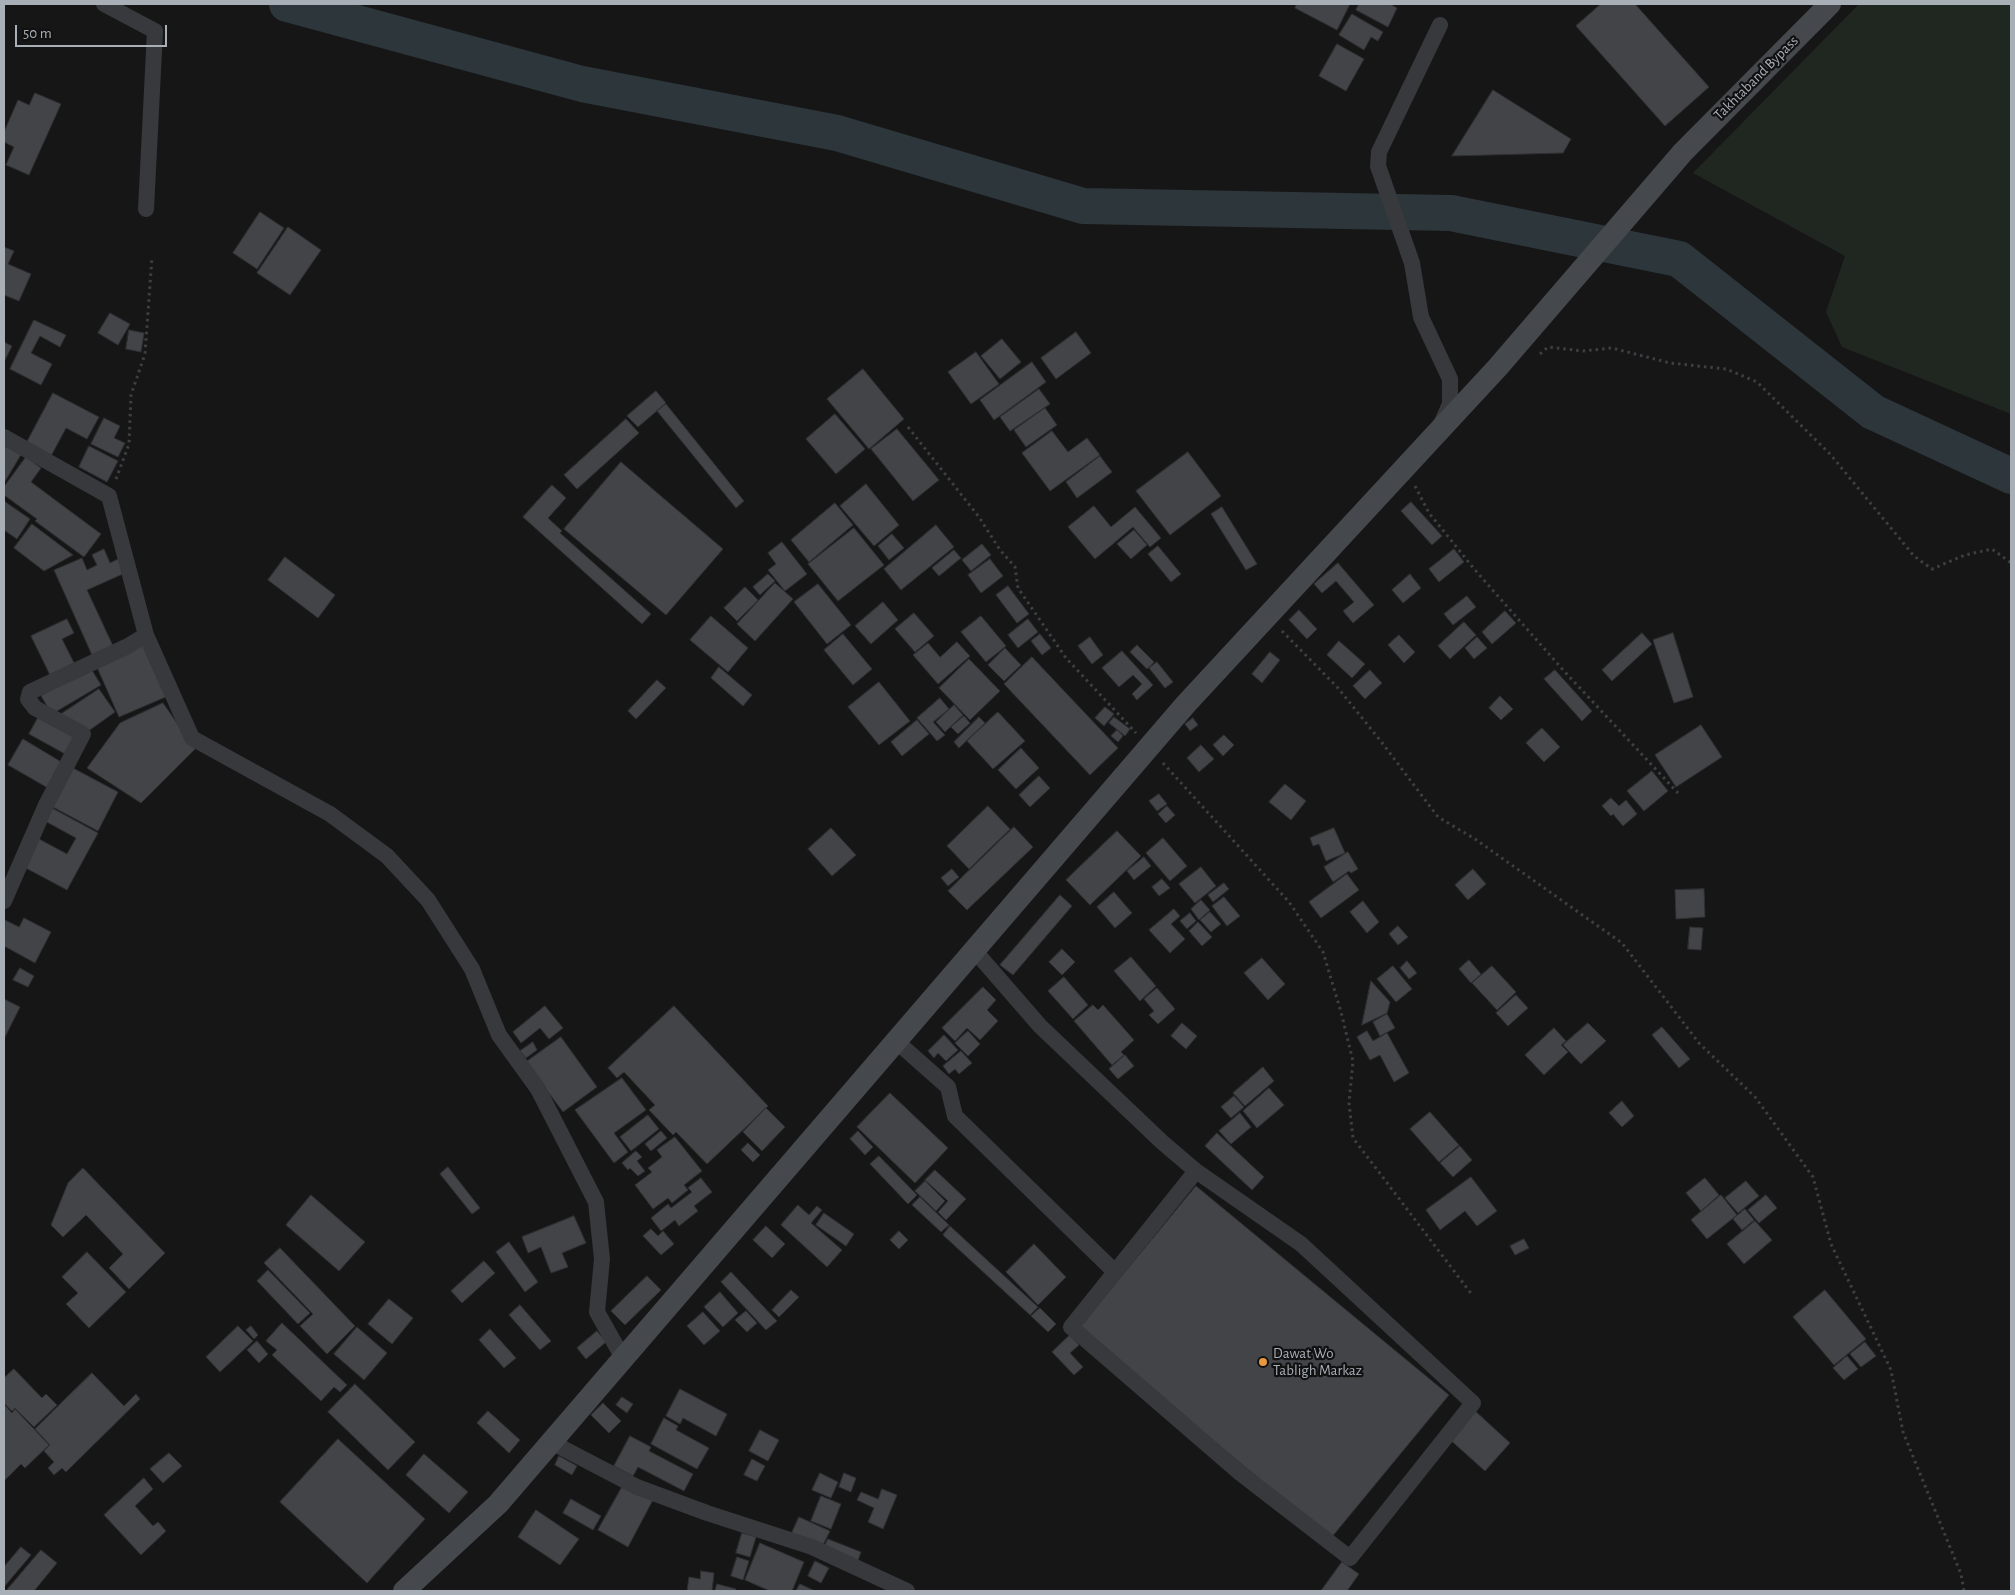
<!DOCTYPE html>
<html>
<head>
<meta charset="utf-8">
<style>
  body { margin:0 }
  #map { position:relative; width:2015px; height:1595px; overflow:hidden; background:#161617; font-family:"Alegreya Sans",sans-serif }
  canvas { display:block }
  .frame { position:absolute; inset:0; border:5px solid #a8afb7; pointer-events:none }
  .scale { position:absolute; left:15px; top:25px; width:152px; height:22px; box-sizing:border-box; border:2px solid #a8afb7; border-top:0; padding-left:6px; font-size:15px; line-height:18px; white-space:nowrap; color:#a8afb7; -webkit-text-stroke:4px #111112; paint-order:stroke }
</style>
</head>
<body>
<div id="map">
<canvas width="2015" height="1595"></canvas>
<div class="frame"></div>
<div class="scale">50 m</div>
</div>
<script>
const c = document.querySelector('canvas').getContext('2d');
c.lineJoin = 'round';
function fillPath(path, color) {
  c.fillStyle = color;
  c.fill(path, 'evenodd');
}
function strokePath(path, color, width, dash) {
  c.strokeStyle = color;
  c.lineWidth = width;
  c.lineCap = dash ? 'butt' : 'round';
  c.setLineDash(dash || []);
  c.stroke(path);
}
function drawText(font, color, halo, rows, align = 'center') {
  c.font = font + ' "Alegreya Sans",sans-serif';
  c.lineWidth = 4.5;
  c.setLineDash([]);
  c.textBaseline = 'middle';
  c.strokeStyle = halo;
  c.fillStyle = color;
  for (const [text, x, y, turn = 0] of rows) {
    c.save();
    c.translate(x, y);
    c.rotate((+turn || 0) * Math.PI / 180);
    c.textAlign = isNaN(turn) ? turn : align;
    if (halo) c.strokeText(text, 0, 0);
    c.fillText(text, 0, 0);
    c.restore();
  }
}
fillPath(new Path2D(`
  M1859 4H2011V414L1842 347 1826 312 1845 256 1693 173Z`), '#202720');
strokePath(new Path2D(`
  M287 4 582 84 837 133 1083 206 1451 213 1679 259 1873 412 2011 476`), '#2d363b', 36);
const building = new Path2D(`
  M1297 4H1350L1337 30 1295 8Z
  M1359 4H1390L1397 8 1388 27 1356 10Z
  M1601 4H1635L1709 87 1665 126 1576 26Z
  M1352 14 1383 32 1378 41 1371 37 1364 50 1339 35Z
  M1337 44 1364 59 1346 91 1319 76Z
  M1493 90 1571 139 1563 153 1452 156Z
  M35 93 61 104 29 175 6 165 14 147 4 142V132L18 100 29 105Z
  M260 212 284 228 257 269 233 253Z
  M288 227 321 250 290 295 257 273Z
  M4 247 14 251 8 264 31 274 19 301 4 295Z
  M110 313 130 324 118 345 98 333Z
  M34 320 66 335 60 347 40 336 31 353 52 364 41 385 10 369Z
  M129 330 144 333 141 352 126 349Z
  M1076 332 1091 353 1056 379 1041 358Z
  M1002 339 1021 362 1000 379 981 356Z
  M4 342 12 346 4 362Z
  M976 352 999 384 971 404 948 372Z
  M1032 362 1046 382 994 420 980 400Z
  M863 369 904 419 869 449 827 399Z
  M1039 389 1050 404 1010 431 1000 417Z
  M656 391 666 403 638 427 627 416Z
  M53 393 99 417 87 439 66 428 51 456 27 442Z
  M666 404 744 501 736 508 657 411Z
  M1045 408 1057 425 1026 447 1014 430Z
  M835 414 865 449 836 474 806 439Z
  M104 418 120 426 114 438 125 443 118 457 91 444Z
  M626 419 639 433 577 489 564 475Z
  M897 429 939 480 913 501 871 449Z
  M1052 431 1068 452 1087 438 1100 455 1050 491 1022 453Z
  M4 442 22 453 4 483Z
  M89 446 118 461 107 482 79 467Z
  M1188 452 1221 496 1170 535 1136 491Z
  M1100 456 1112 472 1077 498 1066 482Z
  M26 457 41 468 31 482 101 534 84 557 35 521 37 519 4 495V487Z
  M621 462 723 549 666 615 564 529Z
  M866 484 899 525 874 546 840 506Z
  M552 485 566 498 548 518 562 531 560 533 651 614 642 624 523 517Z
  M4 501 30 519 17 539 4 530Z
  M1411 502 1442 536 1432 545 1401 511Z
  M835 503 853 525 809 562 791 540Z
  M1094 506 1111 527 1135 507 1161 538 1150 547 1133 527 1095 559 1068 527Z
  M1222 507 1257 564 1246 570 1211 514Z
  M32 524 73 555 44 571 14 548Z
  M936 525 954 547 901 590 884 569Z
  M854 528 884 565 838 601 808 564Z
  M1134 530 1147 545 1131 559 1117 544Z
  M892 534 904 548 889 560 878 546Z
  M782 542 807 574 785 591 768 570 776 564 768 553Z
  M982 544 991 555 971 571 962 560Z
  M1158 546 1181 574 1171 582 1148 554Z
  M104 549 110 563 118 559 125 573 87 590 113 646 92 655 54 570 82 558 87 570 97 565 92 555Z
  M1454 549 1464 562 1439 582 1429 569Z
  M954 550 961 558 939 576 932 568Z
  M285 557 335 595 318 618 268 580Z
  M990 559 1003 576 981 593 968 575Z
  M1338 563 1374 605 1353 623 1343 611 1354 602 1336 581 1322 593 1314 584Z
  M768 574 775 581 760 595 753 587Z
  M1410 574 1421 588 1403 603 1392 590Z
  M775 583 793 599 755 641 737 624Z
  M818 584 851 625 827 644 794 602Z
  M1008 586 1029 614 1017 623 996 595Z
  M745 587 758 600 737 621 724 608Z
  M1467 596 1476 607 1453 625 1444 614Z
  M883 602 898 620 871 644 855 626Z
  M1299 610 1317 629 1307 639 1289 620Z
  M1505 611 1516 623 1492 644 1482 632Z
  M914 613 934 636 915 652 895 629Z
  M711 616 748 648 728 672 690 640Z
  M981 616 1006 646 986 662 961 632Z
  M67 619 74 633 62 639 74 663 50 675 31 636Z
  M1028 619 1038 632 1018 648 1008 635Z
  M1464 622 1476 635 1450 659 1438 646Z
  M1642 633 1652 644 1612 681 1602 670Z
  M1673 633 1693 697 1674 703 1653 640Z
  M843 634 872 669 853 685 824 650Z
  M1040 634 1051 648 1042 655 1031 641Z
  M1399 635 1415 652 1404 663 1388 645Z
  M1090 637 1103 655 1092 664 1078 646Z
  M1477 637 1487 648 1474 659 1465 648Z
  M1339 641 1365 664 1352 678 1327 655Z
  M957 642 970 656 938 684 913 655 928 643 940 657Z
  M145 643 168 696 119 717 96 665Z
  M1137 645 1154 662 1147 669 1130 652Z
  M1005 648 1021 665 1004 681 988 665Z
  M1122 651 1153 685 1137 700 1132 694 1142 684 1133 675 1119 687 1102 668Z
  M1270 652 1280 660 1262 683 1252 674Z
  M1032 657 1118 748 1090 775 1004 684Z
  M969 659 1000 691 970 720 939 688Z
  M1157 662 1173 682 1165 688 1149 668Z
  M90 667 101 685 52 714 41 696Z
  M719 667 752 695 743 706 711 678Z
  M1370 670 1382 683 1365 699 1353 686Z
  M1555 670 1592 711 1582 721 1544 679Z
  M657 680 666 688 636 719 628 711Z
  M879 682 910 721 879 745 848 707Z
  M99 689 115 712 87 732 58 716Z
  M1500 696 1513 709 1501 720 1489 708Z
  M940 698 949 709 933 722 945 735 937 741 917 718Z
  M163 703 195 749 141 803 87 768 120 723Z
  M954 705 963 715 945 732 936 722Z
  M1105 707 1114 714 1104 726 1095 718Z
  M998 712 1025 741 993 769 967 741Z
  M39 716 77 737 67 755 29 734Z
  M964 716 970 723 958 734 951 727Z
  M979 717 985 723 959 748 954 742Z
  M1114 717 1130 729 1125 736 1109 723Z
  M1193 718 1198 725 1190 731 1185 724Z
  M917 720 929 734 902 756 891 742Z
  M1701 725 1722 757 1676 787 1655 755Z
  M1542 728 1560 747 1544 762 1526 743Z
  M1117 730 1123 736 1118 742 1111 736Z
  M1224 735 1234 745 1223 756 1213 745Z
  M23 739 63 763 48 788 8 765Z
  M1201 745 1214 759 1199 772 1187 758Z
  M1021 748 1039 768 1016 789 998 770Z
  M71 767 118 792 98 831 51 806Z
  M1652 771 1668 791 1644 811 1627 791Z
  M1039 776 1050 788 1030 807 1019 795Z
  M1285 784 1306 801 1291 820 1269 802Z
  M1159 794 1167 804 1157 811 1149 801Z
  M1611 798 1619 806 1626 800 1637 814 1623 826 1613 814 1611 816 1602 806Z
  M988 806 1010 829 969 869 947 846Z
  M1167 806 1175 815 1166 823 1158 814Z
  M52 808 98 833 67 890 24 867 39 839 67 854 76 838 45 821Z
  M1014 827 1033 847 967 910 948 891Z
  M831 828 856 855 832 876 808 849Z
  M1334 828 1345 853 1326 861 1319 844 1313 846 1310 838Z
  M1117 831 1141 856 1090 905 1066 880Z
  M1163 838 1187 866 1170 881 1146 853Z
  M1348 852 1358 869 1351 873 1349 871 1333 882 1324 867Z
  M1144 857 1151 866 1134 880 1127 871Z
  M1201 867 1216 886 1195 903 1179 884Z
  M952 869 959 877 948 886 941 878Z
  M1473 869 1486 884 1468 900 1455 885Z
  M1347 874 1359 890 1321 918 1309 902Z
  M1162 879 1170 888 1159 896 1152 887Z
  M1224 883 1229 889 1213 902 1208 895Z
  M1704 889 1705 917 1676 919 1675 890Z
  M1114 892 1132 913 1115 928 1097 907Z
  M1060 895 1072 906 1013 975 1000 965Z
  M1224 897 1240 916 1227 926 1212 906Z
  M1201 900 1210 910 1199 920 1191 909Z
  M1363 901 1379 922 1367 933 1350 912Z
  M1174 909 1180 916 1171 924 1185 939 1170 953 1149 930Z
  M1210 912 1221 924 1211 932 1200 920Z
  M1190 913 1196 921 1187 929 1180 921Z
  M24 918 51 932 35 963 4 946 5 920 19 927Z
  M1198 922 1212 937 1202 946 1189 931Z
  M1398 926 1408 937 1398 945 1389 934Z
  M1690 927 1703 928 1701 950 1688 949Z
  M1062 949 1075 962 1062 975 1049 962Z
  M1131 957 1156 986 1140 1001 1114 971Z
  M1262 958 1285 984 1268 1000 1244 973Z
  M1469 960 1481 974 1471 983 1459 969Z
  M1407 961 1417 973 1409 979 1400 968Z
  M1393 966 1412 989 1396 1002 1377 979Z
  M1492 966 1516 992 1497 1010 1472 983Z
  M20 968 34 976 28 987 13 980Z
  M1064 977 1088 1005 1073 1019 1048 991Z
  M1371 981 1390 1002 1387 1013 1362 1025Z
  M983 987 996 1000 987 1010 998 1021 980 1040 967 1028 955 1041 942 1028Z
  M1157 988 1175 1009 1158 1024 1149 1015 1154 1011 1144 999Z
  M1516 995 1528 1008 1508 1026 1496 1013Z
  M4 999 20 1007 4 1039Z
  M1093 1005 1098 1010 1103 1005 1134 1040 1121 1052 1124 1055 1112 1065 1074 1021Z
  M545 1006 563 1028 549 1039 540 1028 521 1043 513 1032Z
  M674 1006 768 1106 707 1164 676 1132 673 1135 649 1110 655 1105 624 1072 617 1078 608 1068Z
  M1387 1014 1395 1028 1380 1036 1373 1022Z
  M1182 1023 1197 1036 1186 1049 1171 1036Z
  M1588 1023 1606 1041 1581 1064 1563 1045Z
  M1662 1027 1690 1059 1679 1068 1652 1035Z
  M1554 1028 1566 1041 1561 1045 1568 1052 1544 1075 1525 1055Z
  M968 1031 980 1044 968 1056 955 1043Z
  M1367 1031 1373 1041 1387 1033 1409 1073 1394 1082 1380 1055 1370 1060 1357 1037Z
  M944 1035 958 1050 946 1061 938 1053 934 1058 928 1051Z
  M561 1037 597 1087 563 1112 526 1062Z
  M533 1042 537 1050 526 1058 520 1051Z
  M961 1051 972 1063 959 1074 955 1069 949 1074 943 1066Z
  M1125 1055 1134 1066 1118 1079 1109 1069Z
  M1263 1067 1274 1081 1245 1106 1233 1093Z
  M622 1078 646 1110 614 1133 628 1152 614 1163 575 1110Z
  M1269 1088 1284 1105 1257 1128 1243 1111Z
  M890 1093 948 1148 915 1183 857 1127Z
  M1234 1096 1244 1107 1231 1118 1221 1107Z
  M1622 1101 1634 1116 1622 1127 1609 1113Z
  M766 1108 785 1127 762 1151 743 1132Z
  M1430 1112 1459 1145 1439 1162 1410 1129Z
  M1240 1113 1251 1127 1231 1144 1219 1131Z
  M648 1115 659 1129 631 1151 620 1137Z
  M661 1131 667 1138 651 1151 645 1144Z
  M858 1131 873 1147 865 1155 850 1139Z
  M1217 1133 1264 1177 1252 1190 1205 1146Z
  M675 1137 702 1171 684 1185 688 1190 672 1203 668 1198 653 1209 635 1185 652 1172 648 1168 662 1157 657 1150Z
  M748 1143 760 1155 753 1162 741 1150Z
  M1460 1146 1472 1160 1453 1177 1440 1163Z
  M636 1151 642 1157 637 1161 645 1171 638 1176 630 1168 628 1170 622 1163Z
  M879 1156 917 1195 908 1204 870 1164Z
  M448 1167 480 1208 472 1214 440 1174Z
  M83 1168 165 1253 129 1289 109 1268 123 1254 86 1215 63 1237 51 1225 68 1183Z
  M935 1170 966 1199 946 1220 938 1212 948 1201 925 1180Z
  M1471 1177 1497 1211 1477 1226 1465 1211 1440 1230 1426 1210Z
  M701 1178 712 1192 694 1206 698 1211 679 1226 675 1220 661 1231 651 1218 668 1204 671 1208 692 1192 688 1188Z
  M1705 1178 1719 1195 1701 1211 1686 1193Z
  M925 1181 945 1201 936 1211 915 1191Z
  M1746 1181 1759 1196 1738 1213 1725 1198Z
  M1196 1186 1449 1395 1331 1538 1078 1329Z
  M311 1195 365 1242 339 1271 286 1225Z
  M1721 1195 1737 1215 1707 1239 1691 1220Z
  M1766 1195 1777 1208 1759 1223 1748 1210Z
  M920 1197 949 1225 941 1232 912 1205Z
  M798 1205 809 1215 817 1206 822 1210 811 1223 842 1250 827 1267 781 1225Z
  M1745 1209 1754 1220 1742 1230 1733 1219Z
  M824 1213 854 1234 846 1246 816 1225Z
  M574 1216 586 1243 562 1253 568 1267 551 1273 541 1247 528 1253 522 1237Z
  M1755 1221 1772 1240 1744 1264 1727 1244Z
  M766 1226 785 1244 772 1258 753 1240Z
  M950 1226 1038 1307 1030 1315 943 1235Z
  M651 1229 658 1236 663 1231 674 1244 661 1255 643 1236Z
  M899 1231 908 1240 899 1249 890 1240Z
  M1524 1239 1529 1248 1515 1255 1510 1246Z
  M509 1242 538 1282 525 1292 496 1252Z
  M1034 1244 1066 1277 1038 1305 1006 1272Z
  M280 1248 355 1326 327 1354 300 1326 313 1314 264 1263Z
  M87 1252 126 1292 89 1328 66 1304 78 1293 62 1277Z
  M484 1261 495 1273 462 1303 451 1291Z
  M268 1270 310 1313 298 1324 257 1281Z
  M731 1272 777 1321 766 1330 721 1282Z
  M647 1276 661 1290 625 1325 611 1311Z
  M791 1290 799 1297 779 1317 772 1310Z
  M1825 1290 1866 1339 1834 1365 1793 1317Z
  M720 1292 738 1313 723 1327 704 1307Z
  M389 1299 413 1318 392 1344 368 1324Z
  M520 1305 551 1341 540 1350 509 1315Z
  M1040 1308 1056 1324 1048 1332 1031 1316Z
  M746 1311 757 1323 747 1332 735 1320Z
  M703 1312 720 1331 704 1345 687 1326Z
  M282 1323 347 1385 340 1392 334 1387 321 1401 272 1355 277 1350 266 1341Z
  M238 1326 253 1341 220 1372 206 1357Z
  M251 1326 258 1335 254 1339 246 1330Z
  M357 1327 387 1353 364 1380 334 1354Z
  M490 1329 516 1358 504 1368 479 1340Z
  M597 1331 606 1342 586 1359 577 1348Z
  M1070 1335 1079 1345 1070 1353 1083 1367 1074 1375 1052 1352Z
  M257 1341 268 1354 259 1363 247 1350Z
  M1865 1342 1876 1356 1861 1367 1850 1354Z
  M1847 1356 1858 1369 1844 1380 1833 1368Z
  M14 1369 42 1398 46 1394 57 1405 34 1427 15 1408 12 1411 4 1403V1378Z
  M92 1373 124 1406 136 1394 140 1399 66 1472 62 1468 54 1475 48 1468 54 1462 44 1451 50 1445 35 1429Z
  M355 1384 415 1442 388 1470 328 1412Z
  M680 1389 727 1414 716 1436 683 1418 680 1424 666 1416Z
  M622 1397 633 1404 627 1413 616 1405Z
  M603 1403 621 1421 609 1433 591 1415Z
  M4 1404 12 1413 15 1409 49 1445 25 1468 21 1464 4 1481Z
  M1473 1409 1510 1443 1485 1471 1447 1437Z
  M488 1411 520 1440 509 1453 477 1423Z
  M664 1418 678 1426 676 1430 709 1448 697 1469 651 1444Z
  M760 1430 779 1440 768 1461 749 1451Z
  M630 1436 651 1447 649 1451 693 1474 684 1491 638 1467 633 1476 614 1466Z
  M338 1439 425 1519 367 1583 280 1502Z
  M169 1453 182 1466 163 1483 150 1469Z
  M424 1454 468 1492 449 1513 406 1475Z
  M559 1456 577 1466 572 1475 555 1465Z
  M752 1459 765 1466 757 1481 744 1475Z
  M820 1473 838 1482 831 1498 812 1490Z
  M844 1473 856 1478 851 1492 839 1487Z
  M144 1478 153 1489 135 1506 153 1526 158 1522 166 1531 141 1555 104 1515Z
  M622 1487 654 1498 628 1547 598 1530Z
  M882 1489 897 1495 883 1529 868 1522 874 1508 857 1500 861 1492 878 1499Z
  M821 1496 841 1504 831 1529 811 1521Z
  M571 1499 601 1516 593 1530 563 1513Z
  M536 1510 579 1539 560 1565 518 1537Z
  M799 1517 830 1531 821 1549 791 1535Z
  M742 1533 756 1537 750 1557 736 1553Z
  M828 1539 861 1552 857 1563 823 1549Z
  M760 1543 804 1562 792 1591H770L745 1580Z
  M21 1547 31 1555 4 1587V1567Z
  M41 1550 57 1563 34 1591H6Z
  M737 1557 749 1561 743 1580 731 1576Z
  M815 1561 829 1568 821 1583 808 1576Z
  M1342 1562 1359 1574 1347 1591H1321Z
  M701 1571 714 1573 712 1591H687L689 1577 700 1579Z
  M717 1584 736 1589 735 1591H715Z
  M800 1584 815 1591H796Z`);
fillPath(building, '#424447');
strokePath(building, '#303033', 1);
strokePath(new Path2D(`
  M1540 354 1548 347 1583 351 1612 348 1670 363 1726 369 1757 382 1830 454 1914 556 1932 569 1965 555 1992 549 2011 563
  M908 427 979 517 1000 550 1015 567 1018 588 1066 658 1136 733
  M116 479 129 444 131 395 145 354 152 257
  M1415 486 1429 513 1475 570 1564 671 1678 793
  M1282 631 1338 688 1383 744 1438 817 1475 839 1622 943 1699 1043 1755 1097 1813 1177 1831 1244 1891 1370 1903 1432 1961 1574 1964 1591
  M1163 763 1289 902 1323 952 1341 1012 1353 1061 1349 1103 1353 1138 1473 1296`), '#3d4043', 3, [2.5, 4]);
strokePath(new Path2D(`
  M104 4 155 31 146 209
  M1440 25 1379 152 1378 166 1412 263 1421 317 1450 379V404L1442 422
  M4 437 109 496 146 635 128 646 30 692 28 699 35 708 83 734 46 805 4 901
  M146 635 192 738 330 814 387 856 428 900 472 969 499 1035 538 1089 596 1202 602 1259 597 1312 623 1358
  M974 950 1040 1026 1162 1142 1196 1171 1301 1244 1473 1403 1350 1558 1240 1473 1071 1327 1196 1171
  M896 1041 948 1087 955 1116 1115 1272
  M551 1442 637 1487 707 1513 812 1547 907 1591`), '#37393c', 16);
strokePath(new Path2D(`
  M404 1591 498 1504 1186 704 1498 367 1683 152 1830 4`), '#45484c', 22);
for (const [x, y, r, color] of [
  [1263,1362,5,"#e8983e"]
]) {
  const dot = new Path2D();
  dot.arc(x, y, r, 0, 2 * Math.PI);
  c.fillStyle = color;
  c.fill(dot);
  strokePath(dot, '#111112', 2);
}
drawText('15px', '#a8afb7', '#111112', [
  ["Takhtaband Bypass",1756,78,-45]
]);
drawText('15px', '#a8afb7', '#111112', [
  ["Dawat Wo",1273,1353],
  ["Tabligh Markaz",1273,1370]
], 'left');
</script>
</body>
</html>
